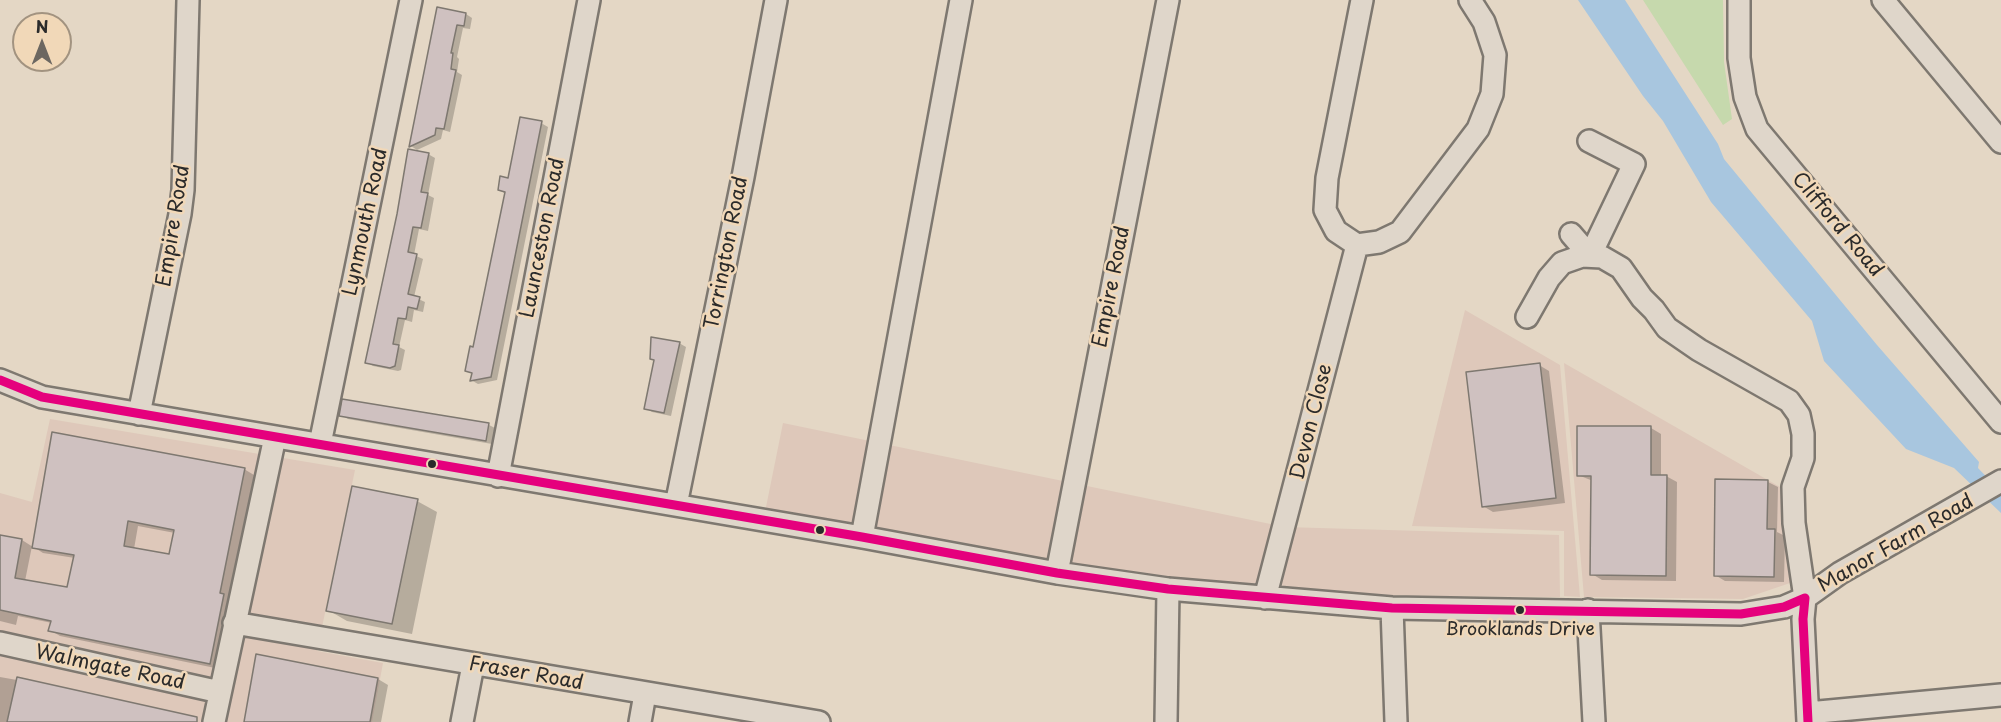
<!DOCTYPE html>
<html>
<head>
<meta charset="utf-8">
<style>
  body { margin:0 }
  #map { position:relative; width:2001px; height:722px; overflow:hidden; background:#e4d7c5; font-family:"Playpen Sans",sans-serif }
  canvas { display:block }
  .north { position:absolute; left:12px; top:12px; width:60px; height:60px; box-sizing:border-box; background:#f1d8b8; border:2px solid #a29380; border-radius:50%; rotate:0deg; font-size:16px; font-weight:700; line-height:24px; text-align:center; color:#2b2b2b }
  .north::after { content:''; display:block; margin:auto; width:21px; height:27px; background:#6c6761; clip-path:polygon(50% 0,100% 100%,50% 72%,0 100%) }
</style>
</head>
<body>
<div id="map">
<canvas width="2001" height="722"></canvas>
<div class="north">N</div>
</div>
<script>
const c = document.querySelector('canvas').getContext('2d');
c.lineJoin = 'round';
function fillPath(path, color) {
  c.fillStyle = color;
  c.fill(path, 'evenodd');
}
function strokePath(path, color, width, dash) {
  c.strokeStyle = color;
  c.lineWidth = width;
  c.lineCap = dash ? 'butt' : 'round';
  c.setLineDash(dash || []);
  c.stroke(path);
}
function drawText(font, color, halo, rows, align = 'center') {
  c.font = font + ' "Playpen Sans",sans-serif';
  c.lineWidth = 5;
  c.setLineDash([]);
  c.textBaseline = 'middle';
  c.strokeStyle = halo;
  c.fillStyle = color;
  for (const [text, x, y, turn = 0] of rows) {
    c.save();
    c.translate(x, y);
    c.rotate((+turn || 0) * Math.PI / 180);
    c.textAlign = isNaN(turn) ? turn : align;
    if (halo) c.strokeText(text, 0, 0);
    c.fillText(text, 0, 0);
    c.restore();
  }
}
fillPath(new Path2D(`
  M1465 310 1560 365 1580 597 1564 596V531L1412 526Z
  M1564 363 1787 491 1790 583 1743 599 1584 597Z
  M50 419 355 470 317 651 383 663 372 722H0V493L32 502Z
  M783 423 1285 527 1559 535 1560 597 1390 596 1195 581 1050 566 764 517Z`), '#dec8ba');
fillPath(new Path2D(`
  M1643 0H1723L1724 62 1732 119 1723 125Z`), '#c6d9ad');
fillPath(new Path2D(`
  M1578 0H1625L1718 144 1724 159 1877 345 1979 462 1978 468 2001 492V513L1954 468 1906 449 1824 361 1812 321 1711 202 1663 121 1643 96Z`), '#a8c6df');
fillPath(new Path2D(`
  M438 9 466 14 472 18 470 29 463 28 457 57 459 59 457 72 462 75 450 132 443 130 441 139 417 150 411 146Z
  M541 123 548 127 497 380 478 384 471 380 473 374 467 370 475 349 506 194 499 190 509 180Z
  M428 154 435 158 428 195 434 198 428 231 419 229 414 255 423 259 414 297 425 302 423 312 414 310 412 322 405 320 399 347 405 350 401 370 398 371 373 366 366 362Z
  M679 343 686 347 671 416 652 412 646 408Z
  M1539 365 1549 371 1565 503 1493 512 1483 506Z
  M341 415 489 425 495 428 492 444 348 419Z
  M1651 428 1661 434V476H1666L1677 482 1676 581 1602 580 1592 574 1593 481 1578 475Z
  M244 469 254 475 230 599 220 669 60 636 50 630 52 623 18 616 16 625 0 621V536L22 540 33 547ZM138 526 175 533 170 555 134 549ZM32 546 43 553 75 558 69 588 25 581Z
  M1768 482 1778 487 1777 532 1785 536 1784 582 1725 581 1715 575Z
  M417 501 437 512 412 634 347 621 328 610Z
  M0 677 17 680 193 722H0Z
  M378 679 388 685 381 722H245Z`), '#0003');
const building = new Path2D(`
  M437 7 466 13 464 26 457 25 451 53H453L451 69 456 70 444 129 436 128 435 135 409 147Z
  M520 117 542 121 491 377 470 381 472 373 465 371 470 346 473 347 505 192 498 190 500 176 508 178Z
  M408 149 429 153 421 192 428 193 421 228 413 227 408 252 417 254 408 294 420 297 417 309 408 307 406 319 398 318 393 344 399 345 395 366 390 368 365 363 397 214Z
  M651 337 680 342 664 413 644 409 654 360 650 359Z
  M1540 363 1556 498 1482 507 1466 372Z
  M342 399 489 423 486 441 339 416Z
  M1577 426H1651V475H1667L1666 576 1590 575 1591 476H1577Z
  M52 432 245 468 220 593 224 594 210 664 48 631 51 621 0 610V535L22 539 15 578 67 587 74 555 32 548ZM128 521 174 530 169 554 124 546Z
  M1715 479 1768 480 1767 529H1775L1774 577 1714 576Z
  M352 486 418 499 392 624 326 611Z
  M256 654 378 678 370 722H244Z
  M17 677 197 717V722H7Z`);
fillPath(building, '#cfc1c0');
strokePath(building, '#7e7870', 1.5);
const minor = new Path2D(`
  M1362 0 1327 178 1325 210 1336 231 1357 245 1379 242 1400 232 1478 129 1492 94 1495 55 1484 22 1470 0
  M1739 0V58L1745 97 1757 129 2001 422
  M1883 0 2001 142
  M1571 234 1590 256 1634 164 1589 141
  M1527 317 1549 278 1562 263 1582 256 1602 257 1621 268 1642 298 1654 310 1667 328 1699 350 1789 401 1799 415 1803 434V458L1793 487 1794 523 1805 598 1803 619 1808 722
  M0 380 42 397 862 537 1057 573 1168 589 1392 608 1741 614 1784 607 1805 598 1840 573 2001 481
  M139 414 180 214 183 190 188 0
  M320 444 411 0
  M498 476 589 0
  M676 505 743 177 776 0
  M862 537 961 0
  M1057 573 1168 0
  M1265 598 1357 245
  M1392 608 1396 722
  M1588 610 1594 722
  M234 623 819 722
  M0 643 220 692
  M1808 713 2001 695
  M214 722 275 437
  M462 722 473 665
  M640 722 645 694
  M1166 722 1168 589`);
strokePath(minor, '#7e7870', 26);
strokePath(minor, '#dfd6ca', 21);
strokePath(new Path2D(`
  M0 380 42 397 862 537 1057 573 1168 589 1392 608 1741 614 1784 607 1805 598
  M1805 598 1803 619 1808 722`), '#e5007d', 9);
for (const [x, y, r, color] of [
  [432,464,5,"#2b2b2b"],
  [820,530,5,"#2b2b2b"],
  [1520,610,5,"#2b2b2b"]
]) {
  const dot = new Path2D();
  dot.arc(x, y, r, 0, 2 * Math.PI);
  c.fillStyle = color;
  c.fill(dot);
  strokePath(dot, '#f1d8b8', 2);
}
drawText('18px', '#2b2b2b', '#f1d8b8', [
  ["Brooklands Drive",1520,630]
]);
drawText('20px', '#2b2b2b', '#f1d8b8', [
  ["Lynmouth Road",366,222,-78],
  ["Clifford Road",1837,225,50],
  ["Empire Road",174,226,-81],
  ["Launceston Road",543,238,-79],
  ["Torrington Road",727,253,-79],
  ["Empire Road",1112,287,-79],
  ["Devon Close",1312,422,-76],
  ["Manor Farm Road",1896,544,-30],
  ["Walmgate Road",110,668,12],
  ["Fraser Road",526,674,10]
]);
</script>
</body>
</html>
